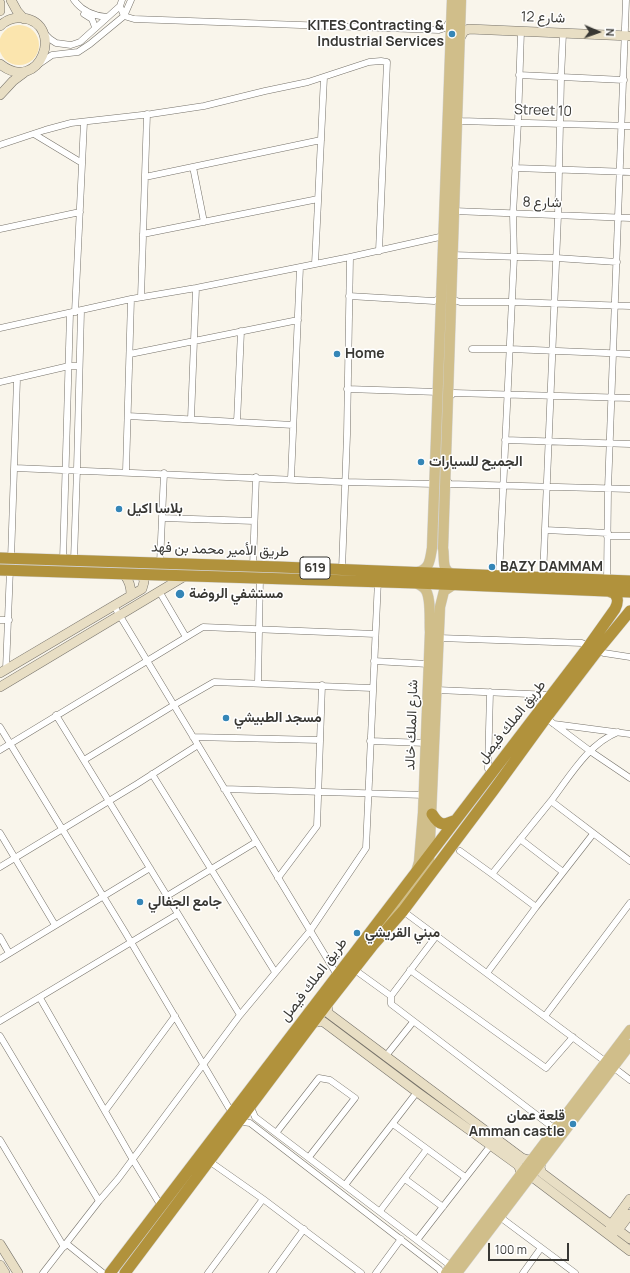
<!DOCTYPE html>
<html>
<head>
<meta charset="utf-8">
<style>
  body { margin:0 }
  #map { position:relative; width:630px; height:1273px; overflow:hidden; background:#f9f5eb; font-family:Manrope,sans-serif }
  canvas { display:block }
  .north { position:absolute; left:578px; top:12px; width:40px; height:40px; -webkit-text-stroke:3px #fff; paint-order:stroke; rotate:92deg; font-size:11px; font-weight:700; line-height:16px; text-align:center; color:#393834 }
  .north::after { content:''; display:block; margin:auto; width:14px; height:18px; background:#393834; clip-path:polygon(50% 0,100% 100%,50% 72%,0 100%) }
  .scale { position:absolute; left:488px; top:1243px; width:81px; height:18px; box-sizing:border-box; border:2px solid #393834; border-top:0; padding-left:5px; font-size:12px; line-height:14px; white-space:nowrap; color:#393834; -webkit-text-stroke:3px #fff; paint-order:stroke }
</style>
</head>
<body>
<div id="map">
<canvas width="630" height="1273"></canvas>
<div class="north">N</div>
<div class="scale">100 m</div>
</div>
<script>
const c = document.querySelector('canvas').getContext('2d');
c.lineJoin = 'round';
function fillPath(path, color) {
  c.fillStyle = color;
  c.fill(path, 'evenodd');
}
function strokePath(path, color, width, dash) {
  c.strokeStyle = color;
  c.lineWidth = width;
  c.lineCap = dash ? 'butt' : 'round';
  c.setLineDash(dash || []);
  c.stroke(path);
}
function drawText(font, color, halo, rows, align = 'center') {
  c.font = font + ' Manrope,Vazirmatn,sans-serif';
  c.lineWidth = 3;
  c.setLineDash([]);
  c.textBaseline = 'middle';
  c.strokeStyle = halo;
  c.fillStyle = color;
  for (const [text, x, y, turn = 0] of rows) {
    c.save();
    c.translate(x, y);
    c.rotate((+turn || 0) * Math.PI / 180);
    c.textAlign = isNaN(turn) ? turn : align;
    if (halo) c.strokeText(text, 0, 0);
    c.fillText(text, 0, 0);
    c.restore();
  }
}
fillPath(new Path2D(`
  M-1 45a20 20 0 1 1 40 0a20 20 0 1 1-40 0Z`), '#fbe5ae');
const street = new Path2D(`
  M74 0C82 11 93 16 107 17
  M120 6 124 16 134 19 439 30 445 28 450 21
  M84 14 92 19 95 27
  M44 33 50 39 56 43 71 45 80 42 120 6 122 0
  M39 64 52 55 78 52 90 44 124 16 131 0
  M519 75 624 80
  M456 116 461 121 630 126
  M34 134 82 163
  M0 145 45 130 71 123 151 114 204 106 265 91 308 82 369 62 381 61 387 62 379 251
  M193 167 204 222
  M515 168 630 172
  M145 177 321 140
  M454 211 630 218
  M0 229 80 212
  M143 234 318 199
  M452 255 556 258 617 262
  M315 264 324 77
  M451 295 454 300 460 302H512L630 306
  M349 296 434 301 439 299 441 295
  M141 297 147 114
  M75 312 84 122
  M0 328 131 299 196 288 350 257 444 236
  M472 349H510L630 354
  M130 354 298 320
  M0 382 69 366H79
  M347 389 438 392
  M448 398 454 393 630 398
  M128 416 293 425
  M191 419 196 288
  M237 422 241 331
  M505 440 630 444
  M15 468 344 482 435 484
  M126 471 131 299
  M291 479 300 267
  M446 479 450 484 630 489
  M162 518 254 521
  M545 530 608 533
  M607 536H630
  M11 559 17 379
  M63 560 70 313
  M74 560 77 469 81 311
  M160 563 164 473
  M253 566 256 477
  M342 569 347 435 350 257
  M499 576 514 257 513 214 518 122 521 31
  M543 577 558 215 561 78 563 33
  M607 580 608 489 626 0
  M159 591 186 637
  M114 606 337 975
  M0 620H9
  M439 638 582 643 588 647
  M598 650 604 653 630 657
  M374 661 428 664
  M6 669 10 569
  M258 683 260 578
  M437 690 552 695
  M490 692 488 769 492 772
  M56 715 240 1015
  M546 718 590 751 630 778
  M554 724 630 734
  M0 727 125 932 232 1113
  M618 732C588 744 570 776 551 801L630 861
  M193 737 320 740
  M370 741 426 743
  M0 750 203 627 375 634
  M84 760 174 705 214 682 372 688
  M152 774 275 972
  M224 789 424 795
  M551 801 492 874 536 907 593 834
  M0 833 55 925
  M520 839 563 872
  M460 851 492 874
  M0 867 137 784 198 745
  M278 878 317 826 322 685
  M167 896 256 842
  M403 911 606 1062
  M437 935 391 996V1004L555 1129
  M0 937 9 953
  M0 959 150 868
  M355 970 391 996
  M410 970 546 1068 573 1037
  M487 973 536 907
  M40 998 133 1160 161 1206
  M545 1016 630 903
  M0 1021 178 914
  M0 1036 99 1201
  M385 1057 413 1022
  M613 1067 630 1080
  M252 1106V1110L255 1117 451 1266
  M105 1111 175 1016
  M238 1124 243 1122 250 1123 439 1269 442 1273
  M393 1124 465 1177
  M276 1133 319 1078 330 1080 355 1098 309 1157
  M0 1140 64 1247
  M209 1161 263 1199 361 1273
  M405 1179 443 1207
  M345 1185 417 1092
  M380 1211 427 1149
  M500 1217 575 1273
  M417 1240 491 1145
  M67 1244 103 1273
  M43 1273 99 1201 118 1179 240 1015 310 931 366 848 378 580
  M208 1273 263 1199
  M272 1273 304 1229
  M376 1273 401 1239
  M523 1273 541 1248`);
const secondary = new Path2D(`
  M11 0 17 11 24 19
  M0 3V11
  M0 26C6 20 14 17 23 18 66 24 40 96 0 64
  M460 38 464 31 469 29 630 36
  M0 95 13 81 25 72
  M124 574C129 581 131 586 131 595
  M0 673 142 589 144 582 143 575
  M0 687 185 576
  M327 1004 328 1013 522 1158 527 1160 533 1159
  M312 1023 322 1021 325 1023 417 1092 518 1165 520 1169V1175
  M541 1162 540 1168 542 1173 630 1239
  M529 1170V1174L531 1176 630 1251
  M610 1230 611 1225 630 1199
  M614 1232 618 1230 630 1214
  M0 1244 18 1273
  M0 1265 5 1273`);
const primary = new Path2D(`
  M417 572C430 570 430 559 432 548L452 0
  M452 574C441 570 445 558 443 548L461 0
  M416 583C418 584 422 586 424 588 432 595 429 622 430 632L423 813 419 862 416 872
  M387 922 426 871 429 863 440 607 444 591 453 585
  M446 1273 630 1030
  M457 1273 630 1045`);
const highway = new Path2D(`
  M0 558 279 567 630 581
  M0 570 416 583 630 592
  M432 814C440 827 444 825 456 820
  M110 1273 588 647 615 609C618 603 619 598 614 593L604 590
  M125 1273 327 1004 373 945 403 911 493 791 546 718 598 650 630 611`);
strokePath(street, '#76726a', 7);
strokePath(secondary, '#76726a', 10);
strokePath(primary, '#d3d3d2', 11);
strokePath(highway, '#d3d3d2', 12);
strokePath(street, '#fff', 6);
strokePath(secondary, '#e8dec4', 9);
strokePath(primary, '#d0be8a', 10);
strokePath(highway, '#b1923c', 11);
for (const [x, y, r, color] of [
  [452,34,4,"#3586b7"],
  [337,354,4,"#3586b7"],
  [421,462,4,"#3586b7"],
  [119,509,4,"#3586b7"],
  [492,567,4,"#3586b7"],
  [180,594,5,"#3586b7"],
  [226,718,4,"#3586b7"],
  [140,902,4,"#3586b7"],
  [357,933,4,"#3586b7"],
  [573,1124,4,"#3586b7"]
]) {
  const dot = new Path2D();
  dot.arc(x, y, r, 0, 2 * Math.PI);
  c.fillStyle = color;
  c.fill(dot);
  strokePath(dot, '#fff', 1.5);
}
for (const [x, y, w] of [
  [315,568,30]
]) {
  const box = new Path2D();
  box.roundRect(x - w / 2, y - 11, w, 22, 3);
  c.fillStyle = '#fff';
  c.fill(box);
  strokePath(box, '#393834', 1);
}
drawText('bold 13px', '#393834', null, [
  ["619",315,568]
]);
drawText('14px', '#393834', '#fff', [
  ["شارع 12",543,18,2],
  ["Street 10",543,111,2],
  ["شارع 8",542,203,1],
  ["طريق الأمير محمد بن فهد",220,550,2],
  ["طريق الملك فيصل",512,722,-52],
  ["شارع الملك خالد",412,725,-88],
  ["طريق الملك فيصل",314,980,-53]
]);
drawText('bold 14px', '#393834', '#fff', [
  ["KITES Contracting &",444,26,"right"],
  ["Industrial Services",444,42,"right"],
  ["Home",345,354],
  ["الجميح للسيارات",429,462],
  ["بلاسا اكيل",127,509],
  ["BAZY DAMMAM",500,567],
  ["مستشفي الروضة",189,594],
  ["مسجد الطبيشي",234,718],
  ["جامع الجفالي",148,902],
  ["مبني القريشي",365,933],
  ["قلعة عمان",565,1116,"right"],
  ["Amman castle",565,1132,"right"]
], 'left');
</script>
</body>
</html>
